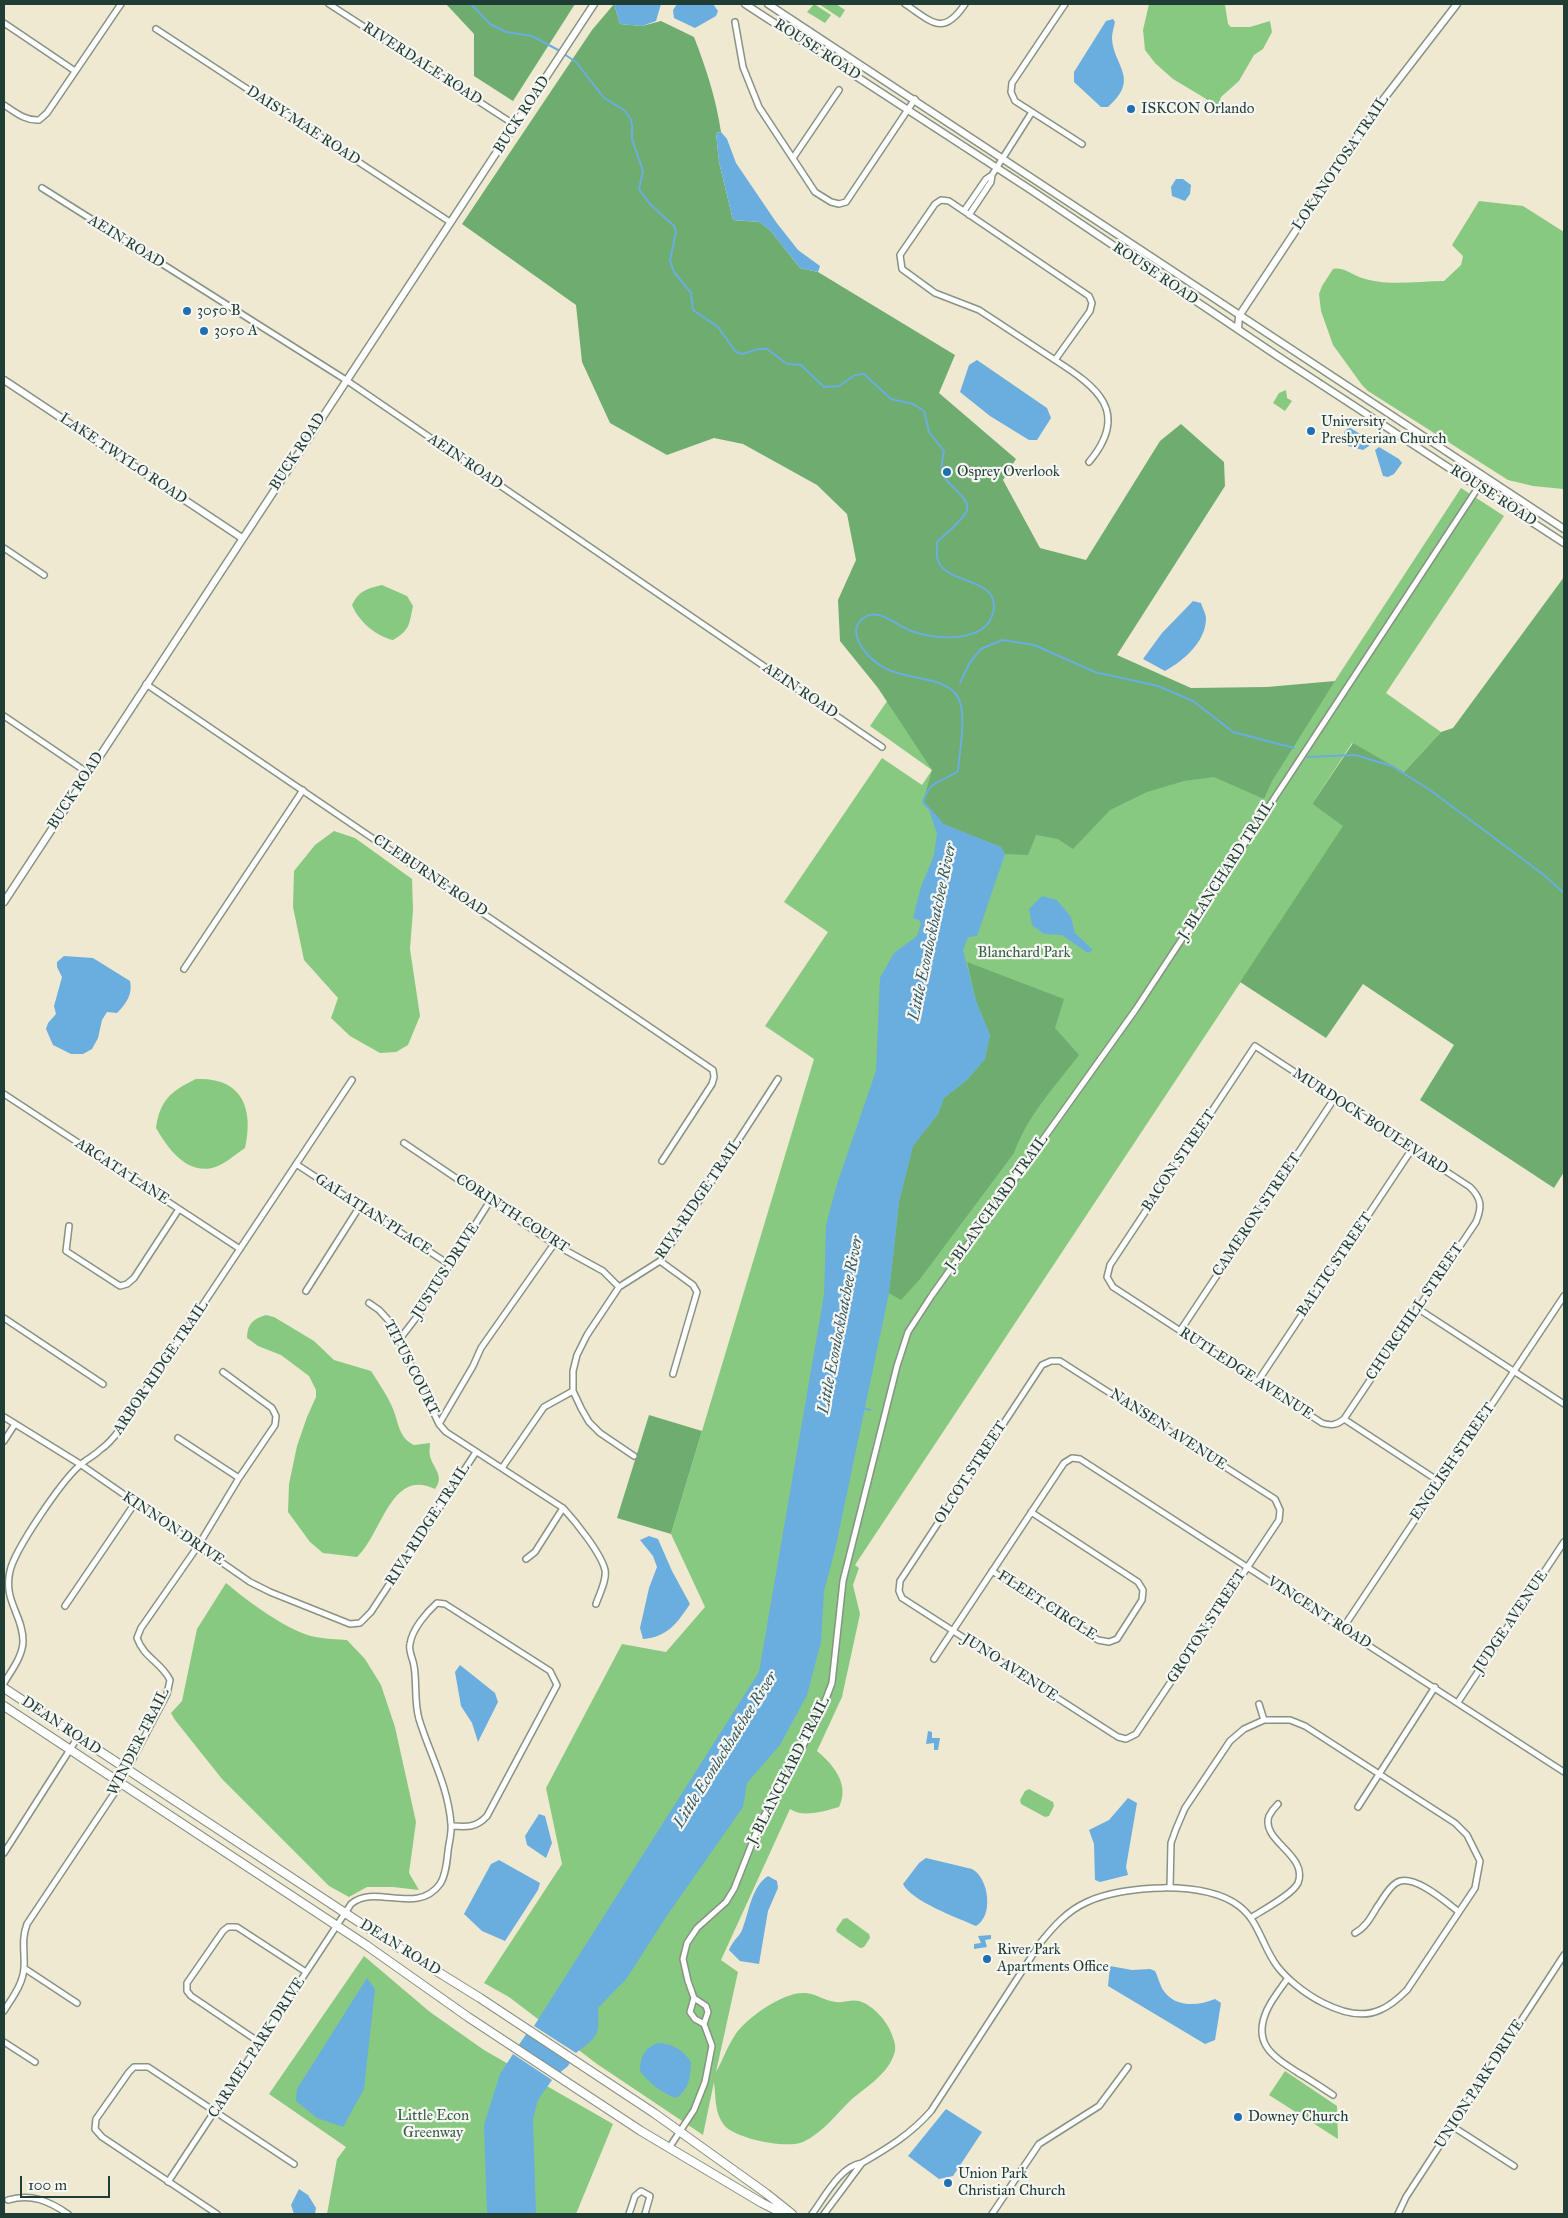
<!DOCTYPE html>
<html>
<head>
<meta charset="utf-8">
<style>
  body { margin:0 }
  #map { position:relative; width:1568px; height:2218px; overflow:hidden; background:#efe9d2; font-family:"IM FELL Great Primer",serif }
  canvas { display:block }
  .frame { position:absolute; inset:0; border:5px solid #1f3d34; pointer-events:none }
  .scale { position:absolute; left:20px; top:2176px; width:90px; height:22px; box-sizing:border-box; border:2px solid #1f3d34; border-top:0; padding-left:6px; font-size:15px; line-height:18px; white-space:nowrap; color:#1f3d34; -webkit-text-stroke:4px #f6f6f2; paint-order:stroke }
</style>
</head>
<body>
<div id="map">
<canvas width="1568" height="2218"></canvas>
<div class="frame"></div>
<div class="scale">100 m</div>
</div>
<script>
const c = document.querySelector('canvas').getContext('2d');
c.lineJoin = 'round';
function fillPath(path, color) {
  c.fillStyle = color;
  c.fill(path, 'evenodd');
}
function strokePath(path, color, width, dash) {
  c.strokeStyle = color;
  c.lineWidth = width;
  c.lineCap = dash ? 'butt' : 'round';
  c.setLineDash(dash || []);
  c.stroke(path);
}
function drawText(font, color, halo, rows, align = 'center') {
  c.font = font + ' "IM FELL Great Primer",serif';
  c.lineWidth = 4.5;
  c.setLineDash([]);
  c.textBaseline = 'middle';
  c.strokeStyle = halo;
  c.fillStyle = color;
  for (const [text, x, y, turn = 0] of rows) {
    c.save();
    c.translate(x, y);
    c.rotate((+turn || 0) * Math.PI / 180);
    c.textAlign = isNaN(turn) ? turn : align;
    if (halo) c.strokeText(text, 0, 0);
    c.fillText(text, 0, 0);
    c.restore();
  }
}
fillPath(new Path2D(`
  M814 4 831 15 825 23 807 12Z
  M819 4H836L845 10 840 18Z
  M1149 4H1222L1225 5 1228 24 1231 27H1250L1270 21 1272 32 1263 49 1254 55 1239 81 1221 97 1218 106 1173 79 1155 63 1145 50 1143 30Z
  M1479 201 1523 206 1564 232 1563 489 1533 486 1508 480 1368 391 1362 385 1333 345 1321 311 1319 294 1322 286 1333 269C1342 267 1350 273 1359 277 1386 287 1415 281 1444 281L1461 265 1463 256 1452 245Z
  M1286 390 1287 398 1292 401 1285 411 1273 403 1279 393Z
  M1461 488 1504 516 1386 693 1441 732 1404 772 1352 743 1312 804 1344 826 855 1565 859 1568 853 1585 860 1614 842 1697 817 1751C834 1765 850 1785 839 1807 825 1811 803 1818 790 1809L721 1960 738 1972 716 2072C722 2062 727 2047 735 2035 746 2018 783 1992 804 1993 815 1993 825 2001 836 2002 843 2003 852 1999 859 2001 873 2005 888 2022 892 2035 895 2043 897 2049 893 2057 886 2075 866 2087 851 2100 835 2115 824 2132 803 2142 787 2149 735 2139 724 2125 714 2112 716 2097 714 2082L703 2135 597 2064 509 1997 484 1983 562 1864 546 1788 622 1644 666 1652 705 1607 671 1534 814 1059 765 1026 828 932 784 902 882 758 922 785 932 770 870 726 973 576 1272 777Z
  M382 585 407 596 413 606C409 625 410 630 393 640 376 636 359 622 352 605 358 591 368 588 382 585Z
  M334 831 355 838 412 879 413 910 410 949 420 1016 408 1045 396 1052 380 1053 350 1036 331 1018 338 998 304 960 293 907 294 871 315 845Z
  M196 1079C242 1077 254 1108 245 1148 236 1154 227 1162 218 1166 189 1178 168 1149 156 1128 160 1100 171 1091 196 1079Z
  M266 1315 274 1317 314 1341 334 1360 371 1371C378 1382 389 1398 393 1409 399 1423 398 1437 414 1445L430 1443C430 1447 429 1452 430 1456 433 1468 445 1476 435 1489 391 1467 382 1534 357 1557L323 1553 310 1542 288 1512 289 1484 297 1446 307 1417 316 1397V1390L309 1376 281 1355 258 1346 247 1338C247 1324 253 1319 266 1315Z
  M226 1583C246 1600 290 1633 316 1637 326 1639 337 1639 347 1640L365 1659 381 1685 395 1727 416 1822 409 1873 419 1890 393 1887H367L349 1897 329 1886 222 1779 175 1720 171 1713 182 1701 197 1629Z
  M1029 1789 1053 1802 1054 1806 1049 1816 1045 1817 1021 1804 1020 1800 1025 1791Z
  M847 1918 869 1934 870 1938 864 1947 860 1948 837 1932 836 1929 843 1919Z
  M364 1956 430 2012 484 2050 613 2124 576 2214H327L337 2159 346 2147 269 2094Z
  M1285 2071 1337 2106 1338 2139 1269 2095Z`), '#88c981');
fillPath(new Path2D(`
  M446 4H575L513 101 474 76V34Z
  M614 4 620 24 642 26 661 21 694 37C706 68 716 98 721 132L716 133 719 162 733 220 759 222 770 230 800 268 818 272 955 355 939 393 1016 459 1003 480 1040 548 1086 560 1160 441 1181 424 1224 462 1225 486 1117 655 1191 688 1267 687 1335 681 1272 781 1264 799 1214 777 1184 781 1147 792 1110 810 1073 849 1058 839 1036 835 1028 855 1005 854 1001 847 943 824 923 802 932 770 878 688 840 641 838 600 856 560 847 514 817 485 743 444 714 438 667 455 610 423 582 362 576 305 462 224 592 30Z
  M1564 577V1172L1554 1188 1420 1100 1454 1045 1363 984 1326 1038 1240 982 1343 826 1312 804 1353 743 1404 772 1441 732 1453 728Z
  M967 962 1064 999 1055 1028 1079 1055C1055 1087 1028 1114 1014 1153L920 1279 901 1300 889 1293 899 1202 913 1146 938 1114 944 1098 968 1079 985 1059 990 1035 976 1001Z
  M649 1415 702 1431 671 1534 617 1518Z`), '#6ead6f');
fillPath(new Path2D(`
  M614 4H661L656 21 642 26 620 24Z
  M677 4H713L718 11 716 16 695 28 674 18 673 10Z
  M1113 19 1115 22C1114 27 1112 33 1112 38 1113 66 1141 78 1108 107H1101L1074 82V72L1106 21Z
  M721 132 727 139 736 163 776 222 798 250 820 266 818 272 800 268 770 230 759 222 733 220 719 162 716 133Z
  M1176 179H1183L1191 185 1190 194 1185 201 1172 196 1171 187Z
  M977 360 1047 408 1051 418 1037 440H1029L990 416 960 392 969 365Z
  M1349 427 1371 441 1369 446 1363 450 1348 446 1344 440V432Z
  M1379 447 1399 459 1402 463 1394 474 1388 477 1383 476 1375 450Z
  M1193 601 1201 603C1202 607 1206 614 1206 618 1206 642 1183 661 1165 671L1143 659 1162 633Z
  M929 810 943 824 1001 847 1005 854 977 936 968 937 963 950 976 1001 990 1035 985 1059 968 1079 944 1098 938 1114 913 1146 899 1202 889 1293 835 1550 824 1591 821 1642 807 1695 780 1745 747 1783 743 1807 666 1917 627 1978 598 2008C599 2037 599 2035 576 2053L534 2026 759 1672 824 1295 826 1225 837 1184 876 1071 880 978 894 953 917 936 921 924 919 920 913 918 921 887 934 855 937 833Z
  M1042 896 1057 900 1071 917 1075 933 1093 950 1088 953 1062 935 1044 934 1032 925 1029 909Z
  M64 956 93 958 130 981C133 994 126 1004 117 1013L107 1012 102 1020 98 1038 92 1049 83 1054H71L53 1045 46 1029 48 1023 56 1014 54 1006 62 977 57 967V962Z
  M649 1536 658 1539 672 1571 690 1604C677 1623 668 1637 643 1639L640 1628 649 1588 657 1567 653 1556 640 1540Z
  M460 1665 495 1693 498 1702 478 1742 472 1723 461 1706 455 1672Z
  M928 1731 932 1732V1738H940L938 1750H934V1743L926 1744Z
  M1128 1798 1137 1803 1126 1867 1128 1875 1100 1882 1095 1880 1094 1844 1089 1830 1109 1820Z
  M539 1814 545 1816 552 1843 546 1858 527 1845 525 1836Z
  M926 1858 972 1869C989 1878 994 1916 976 1926 958 1918 911 1901 903 1884L919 1863Z
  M499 1860 540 1883 538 1890 505 1941 482 1931 464 1914 491 1864Z
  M768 1876 777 1881 778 1888 768 1911 759 1964 740 1961 729 1950C733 1940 740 1936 742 1930 749 1913 751 1887 768 1876Z
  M991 1935V1939L985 1940 987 1947 974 1949V1944L981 1943 978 1936Z
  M1110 1966 1132 1970 1150 1969 1155 1971C1158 1977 1160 1985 1163 1990 1175 2008 1198 2006 1215 1999L1221 2003 1215 2040 1205 2044 1108 1986Z
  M367 1978 375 1989 364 2089 343 2127 317 2118 296 2101 297 2089Z
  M529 2030 572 2059 568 2066 557 2075 516 2049Z
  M658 2043C673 2044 682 2049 691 2062 690 2077 690 2089 676 2098 662 2093 649 2083 640 2071 640 2057 644 2048 658 2043Z
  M513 2054 552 2080 538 2100 533 2119 536 2214H487L484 2125 500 2074Z
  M946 2109 982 2132 953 2176 939 2179 908 2156Z
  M299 2189 308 2195 316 2208 315 2214H294L291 2205Z`), '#6aaddf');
strokePath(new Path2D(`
  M471 4 490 24 506 32 532 36 560 51
  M564 54 576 62 604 98 624 110 630 118 632 124V139L643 171 639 189 650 204 674 226 676 232 670 261 674 272 691 293 693 310 718 327 736 352 743 354 758 349H767L787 364 801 365 824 387 839 386 855 375 864 374 891 399 913 404 924 411 929 432 944 451C943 457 941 465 942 471 944 485 971 497 967 510 962 522 946 533 937 542 937 548 936 556 938 561 947 585 1002 577 993 613 985 644 933 640 909 630 896 625 876 605 861 620 859 623 856 626 856 630 856 639 861 647 867 654 892 684 936 672 955 693 969 708 959 752 958 771 941 783 930 779 923 802L941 822
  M960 683 970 662 981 649 1002 640 1034 645 1095 672 1158 686 1193 701 1233 732 1294 748
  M1308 757 1355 755 1392 766 1430 790 1544 875 1564 893
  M863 1408 870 1410`), '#6aaddf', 2);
const minor = new Path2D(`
  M329 4 515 125
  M905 4C932 22 943 37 965 4
  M1065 4 1012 83 1011 92 1015 101 1082 144
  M735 22 743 67 759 107 815 192 831 202 839 204 846 202 915 99
  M4 23 75 71
  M156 29 450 222
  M4 105C15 112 25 121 39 120L47 113 121 4
  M793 158 839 90
  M42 188 346 380 882 747
  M941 200 949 201 1089 296 1092 303 1090 311 1055 360 979 310 935 293 902 269 900 255 935 204Z
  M964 211 986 179 992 175 1032 112
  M969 215 991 182 992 175
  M1055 360C1097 387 1131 412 1089 462
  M4 548 44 575
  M146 684 713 1070 714 1077 712 1084 662 1161
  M4 716 88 773
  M184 969 303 790
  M1255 1046 1470 1187C1482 1199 1482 1207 1476 1222L1344 1419C1337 1425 1331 1426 1322 1423L1113 1287 1107 1277 1110 1265Z
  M4 1094 240 1249
  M404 1143 554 1244 603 1271 619 1287
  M296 1164 450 1265
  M69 1226 66 1251 120 1286 127 1284 134 1278 179 1209
  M660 1261 693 1285 697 1292 673 1374
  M306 1291 360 1206
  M369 1303 379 1310 391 1323 439 1424 446 1432 563 1508C575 1521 601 1553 605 1570 607 1580 599 1595 596 1604
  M1417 1308 1564 1404
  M4 1318 103 1384
  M1180 1331 1334 1099
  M399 1340 419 1314 490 1201
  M1051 1361H1060L1275 1499 1280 1510 1279 1520 1136 1734 1126 1739 1118 1737 902 1598 899 1591 900 1581 1042 1365Z
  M1258 1381 1412 1149
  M4 1417 80 1464 250 1582 270 1592 350 1624 360 1623 371 1612 476 1452
  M1344 1419 1440 1482
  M439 1424 473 1366 481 1348 554 1244
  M178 1438 239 1478
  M4 1441 15 1424
  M634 1456 600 1433 589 1422 581 1408 573 1391V1371L577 1355 587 1335 619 1287 660 1261 778 1079
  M502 1468 544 1407 573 1391
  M526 1559 535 1552 563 1508
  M992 1571 1098 1640 1109 1642 1117 1639 1142 1600 1143 1590 1138 1582 1031 1512
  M65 1606 135 1503
  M1343 1628 1564 1296
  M934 1659 1064 1463 1072 1458 1080 1459 1564 1772
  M4 1683C11 1671 23 1656 23 1641 23 1615 3 1601 10 1571 15 1549 61 1482 79 1466 85 1460 94 1456 100 1450 109 1444 115 1436 121 1428L352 1080
  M1458 1702 1564 1542
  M1259 1704 1264 1720
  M1358 1807 1435 1687
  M4 1853 78 1737
  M1252 1917C1263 1910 1293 1894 1298 1883 1309 1855 1260 1841 1269 1816 1271 1812 1275 1807 1278 1804
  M1355 1933C1366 1927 1371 1917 1377 1907 1383 1899 1388 1888 1396 1883 1412 1872 1446 1902 1459 1912
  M24 1968 77 2003
  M1288 1978C1281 1988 1272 1999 1267 2010 1252 2043 1272 2056 1297 2072 1309 2079 1321 2087 1333 2095
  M4 2011C12 1998 23 1984 24 1968 25 1952 21 1940 27 1924L117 1789 167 1694 170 1680C161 1662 144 1658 137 1638L141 1628 198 1546 239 1478 275 1425 276 1416 272 1408 223 1372
  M704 2024 695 2019 690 2012 694 1998 688 1981 683 1959 687 1943 697 1928 726 1902 734 1889 760 1823 819 1717 832 1683 843 1581 897 1366 908 1332 932 1295 1136 1009 1485 477
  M4 2042 35 2062
  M259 2042 191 1996 187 1991V1983L223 1931 228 1927H237L306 1972
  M1452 2126 1514 2166
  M669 2148 694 2110 705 2082 712 2046 704 2024 708 2012 706 2006 694 1998
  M168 2182 351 1904C374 1883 417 1916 440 1884 446 1875 447 1861 448 1851 449 1842 452 1833 451 1824 448 1785 430 1755 419 1719 414 1701 417 1683 414 1666 413 1658 408 1651 410 1644 412 1629 427 1612 437 1603L445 1604 550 1671 557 1685 487 1816C476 1828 467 1827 452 1826
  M8 2200C31 2193 49 2201 68 2214
  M217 2214 102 2137 95 2129 96 2119 129 2072 134 2067H148L294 2164
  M629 2214 635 2196 641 2191 650 2196 645 2214
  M812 2214C824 2198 840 2166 862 2163 888 2148 911 2134 931 2111L1041 1942C1054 1926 1067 1911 1087 1902 1124 1885 1204 1880 1239 1906 1259 1921 1262 1946 1277 1966 1296 1991 1347 2025 1380 2010 1390 2006 1399 1998 1407 1990L1475 1888 1480 1861 1467 1835 1455 1823 1305 1726 1290 1720H1264L1244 1729 1230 1741 1185 1808 1176 1829 1171 1843 1170 1888
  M824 2214 862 2163
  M992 2214 1039 2144 1099 2106 1128 2067
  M1398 2214 1406 2197 1564 1955`);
const tertiary = new Path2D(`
  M745 4 1031 190 1276 355 1564 543
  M768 4 1564 529
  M1238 329 1239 316 1379 105 1457 4
  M4 380 242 538
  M4 902 594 4`);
const secondary = new Path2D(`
  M4 1688 380 1936 480 1998 654 2113 767 2194 792 2214
  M4 1706 366 1945 468 2017 641 2131 762 2203 784 2214`);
strokePath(minor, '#879383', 8);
strokePath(tertiary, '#879383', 9);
strokePath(secondary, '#879383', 10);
strokePath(minor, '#fff', 5);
strokePath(tertiary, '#fff', 6);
strokePath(secondary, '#fff', 8);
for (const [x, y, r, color] of [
  [1131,109,5,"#1f6fb2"],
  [187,311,5,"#1f6fb2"],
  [204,331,5,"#1f6fb2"],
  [1311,431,5,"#1f6fb2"],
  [947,472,5,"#1f6fb2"],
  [987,1959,5,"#1f6fb2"],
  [1238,2117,5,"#1f6fb2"],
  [948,2183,5,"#1f6fb2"]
]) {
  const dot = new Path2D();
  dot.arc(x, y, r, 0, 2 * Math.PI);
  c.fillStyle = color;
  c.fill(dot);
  strokePath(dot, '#f6f6f2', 2);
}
drawText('15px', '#1f3d34', '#f6f6f2', [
  ["ROUSE ROAD",817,50,33],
  ["RIVERDALE ROAD",422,64,33],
  ["BUCK ROAD",522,115,-57],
  ["DAISY MAE ROAD",303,126,33],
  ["LOKANOTOSA TRAIL",1341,163,-56],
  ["AEIN ROAD",126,242,32],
  ["ROUSE ROAD",1155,274,34],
  ["BUCK ROAD",298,452,-57],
  ["LAKE TWYLO ROAD",123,459,34],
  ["AEIN ROAD",465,462,34],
  ["ROUSE ROAD",1493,496,33],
  ["AEIN ROAD",800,691,34],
  ["BUCK ROAD",76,791,-57],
  ["J. BLANCHARD TRAIL",1227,870,-57],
  ["CLEBURNE ROAD",430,876,34],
  ["MURDOCK BOULEVARD",1370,1122,33],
  ["BACON STREET",1179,1161,-56],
  ["ARCATA LANE",122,1172,33],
  ["RIVA RIDGE TRAIL",699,1199,-56],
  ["J. BLANCHARD TRAIL",997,1203,-54],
  ["CORINTH COURT",512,1214,33],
  ["GALATIAN PLACE",373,1215,33],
  ["CAMERON STREET",1257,1215,-56],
  ["BALTIC STREET",1335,1265,-56],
  ["JUSTUS DRIVE",446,1271,-57],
  ["CHURCHILL STREET",1415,1312,-56],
  ["ARBOR RIDGE TRAIL",161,1368,-56],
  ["TITUS COURT",411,1368,63],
  ["RUTLEDGE AVENUE",1246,1374,33],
  ["NANSEN AVENUE",1168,1430,33],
  ["ENGLISH STREET",1453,1462,-56],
  ["OLCOT STREET",971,1473,-57],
  ["RIVA RIDGE TRAIL",428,1525,-57],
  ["KINNON DRIVE",173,1529,34],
  ["FLEET CIRCLE",1047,1606,33],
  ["VINCENT ROAD",1319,1613,33],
  ["JUDGE AVENUE",1511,1622,-56],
  ["GROTON STREET",1207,1627,-57],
  ["JUNO AVENUE",1010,1668,33],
  ["DEAN ROAD",61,1726,34],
  ["WINDER TRAIL",139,1742,-63],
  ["J. BLANCHARD TRAIL",789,1771,-63],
  ["DEAN ROAD",400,1948,32],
  ["CARMEL PARK DRIVE",257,2048,-57],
  ["UNION PARK DRIVE",1480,2084,-57]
]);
drawText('15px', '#1f3d34', '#f6f6f2', [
  ["ISKCON Orlando",1141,109],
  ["3050 B",197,311],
  ["3050 A",214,331],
  ["University",1321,422],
  ["Presbyterian Church",1321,439],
  ["Osprey Overlook",957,472],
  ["River Park",997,1950],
  ["Apartments Office",997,1967],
  ["Downey Church",1248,2117],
  ["Union Park",958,2174],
  ["Christian Church",958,2191]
], 'left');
drawText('15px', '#396047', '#f6f6f2', [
  ["Blanchard Park",1024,953],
  ["Little Econ",433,2116],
  ["Greenway",433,2133]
]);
drawText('italic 16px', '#32595f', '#f6f6f2', [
  ["Little Econlockhatchee River",933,932,-78],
  ["Little Econlockhatchee River",841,1325,-79],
  ["Little Econlockhatchee River",726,1750,-58]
]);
</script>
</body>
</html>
